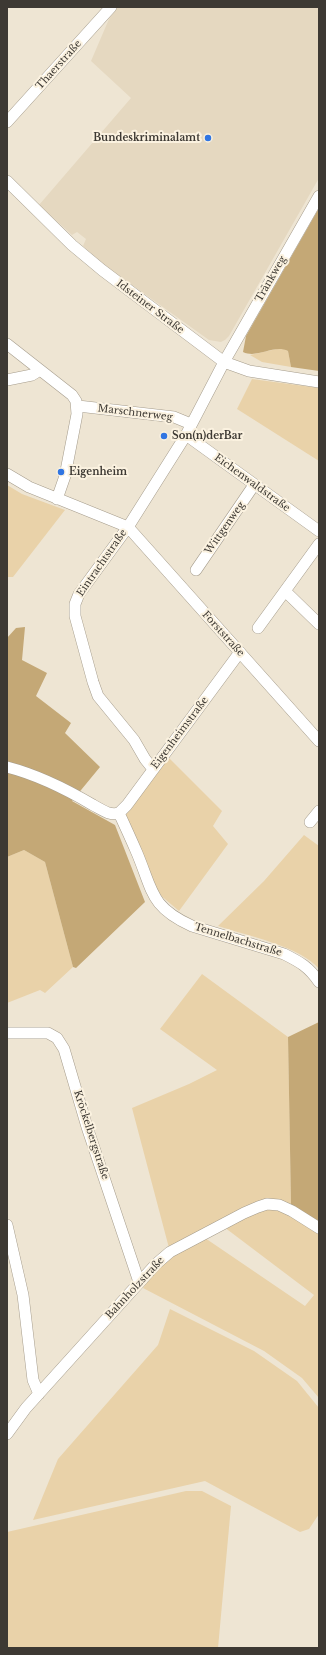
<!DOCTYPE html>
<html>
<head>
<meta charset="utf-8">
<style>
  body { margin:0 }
  #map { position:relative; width:326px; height:1655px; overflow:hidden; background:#eee5d3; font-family:"Libre Baskerville",serif }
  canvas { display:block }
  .frame { position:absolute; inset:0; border:8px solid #3d3933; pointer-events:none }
</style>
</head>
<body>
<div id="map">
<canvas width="326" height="1655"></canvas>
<div class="frame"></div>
</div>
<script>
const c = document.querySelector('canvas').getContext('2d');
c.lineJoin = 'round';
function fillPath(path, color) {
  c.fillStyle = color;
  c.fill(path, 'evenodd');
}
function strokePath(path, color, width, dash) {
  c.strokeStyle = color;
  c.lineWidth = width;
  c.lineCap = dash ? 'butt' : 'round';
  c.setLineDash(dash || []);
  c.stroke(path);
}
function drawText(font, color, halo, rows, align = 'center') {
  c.font = font + ' "Libre Baskerville",serif';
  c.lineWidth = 4;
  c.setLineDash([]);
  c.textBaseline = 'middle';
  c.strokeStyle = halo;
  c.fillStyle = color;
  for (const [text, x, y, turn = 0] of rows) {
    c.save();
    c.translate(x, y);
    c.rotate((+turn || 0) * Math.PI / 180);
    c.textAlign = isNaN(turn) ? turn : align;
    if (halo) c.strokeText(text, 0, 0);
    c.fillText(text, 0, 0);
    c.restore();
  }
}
fillPath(new Path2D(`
  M118 7H319V178L229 336 225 340 221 342 209 340 104 265 83 246 86 239 77 232 72 235 39 205 131 98 91 61 109 19Z`), '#e5d8c0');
fillPath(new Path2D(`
  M281 348 288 351 291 367 262 362 250 355Z
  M252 379 319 388V461L237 409Z
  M7 485 22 494 65 510 13 577H7Z
  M169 758 222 811 213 826 228 844 179 911 159 894 125 816Z
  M304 835 319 846V969C302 947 245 935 218 926L264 881Z
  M24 850 45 862 73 967 45 993 40 990 7 1003V857Z
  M202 974 288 1037 291 1205 275 1199H265L169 1248 132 1108 189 1084 217 1070 160 1029Z
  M267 1206 278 1207 319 1231V1398L302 1378 264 1351 143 1288 161 1262 205 1238 305 1306 314 1295 224 1227Z
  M170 1309 254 1351 297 1381 319 1408V1514L309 1529 300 1532 205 1481 33 1520 58 1459 158 1345Z
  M186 1491H202L231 1506 218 1648H7V1532Z`), '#e9d2a9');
fillPath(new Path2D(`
  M319 208V371L291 367 288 351C273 344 258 359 243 352L246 336Z
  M25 627 22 660 47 673 36 696 71 723 65 733 100 767 72 801 115 825 145 902 76 968 73 967 45 862 24 850 7 857V638L16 628Z
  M319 1022V1224L291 1205 288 1037Z`), '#c4a876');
const minor = new Path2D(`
  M7 122 111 7
  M7 181 72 245 102 270 224 362 249 371 319 382
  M7 344 72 395 76 401 77 414 65 476 57 499
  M7 380 32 375 40 370
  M78 406 174 417 191 424
  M186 435 319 531
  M7 474 29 487 128 527 319 741
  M196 570 254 485
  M285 591 319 624
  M258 628 319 544
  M7 767C38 775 66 789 93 805 101 809 109 816 119 813
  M153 769 145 759 134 740 98 696 93 682 75 616V604L79 594 128 527 186 435 224 362 319 196
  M119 813C125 826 131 839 137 853 153 891 150 907 192 926L284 954C300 962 309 967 319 982
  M119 813 127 805 240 652
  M310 822 319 811
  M7 1033H48L57 1038 64 1049 87 1127 139 1282
  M7 1225 23 1295 33 1380 39 1394
  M7 1434 26 1408 156 1264 170 1252 244 1213 258 1207 267 1204 279 1205 292 1211 319 1228`);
strokePath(minor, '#a59c8c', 12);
strokePath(minor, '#fff', 11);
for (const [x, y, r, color] of [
  [208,138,4,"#3075e2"],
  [164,436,4,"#3075e2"],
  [61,472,4,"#3075e2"]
]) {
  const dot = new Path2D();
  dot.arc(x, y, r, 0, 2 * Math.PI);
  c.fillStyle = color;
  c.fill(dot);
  strokePath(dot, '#fbf2e0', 1.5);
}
drawText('10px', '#3d3933', '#fbf2e0', [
  ["Thaerstraße",59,65,-48],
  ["Tränkweg",271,279,-60],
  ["Idsteiner Straße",150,307,37],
  ["Marschnerweg",135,413,7],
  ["Eichenwaldstraße",252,483,36],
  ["Wittgenweg",225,528,-55],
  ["Eintrachtstraße",102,563,-55],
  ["Forststraße",223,634,48],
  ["Eigenheimstraße",180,733,-53],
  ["Tennelbachstraße",238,940,17],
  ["Kröckelbergstraße",91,1135,72],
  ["Bahnholzstraße",135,1288,-47]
]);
drawText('bold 10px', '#3d3933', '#fbf2e0', [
  ["Bundeskriminalamt",200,138,"right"],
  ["Son(n)derBar",172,436],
  ["Eigenheim",69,472]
], 'left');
</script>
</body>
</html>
